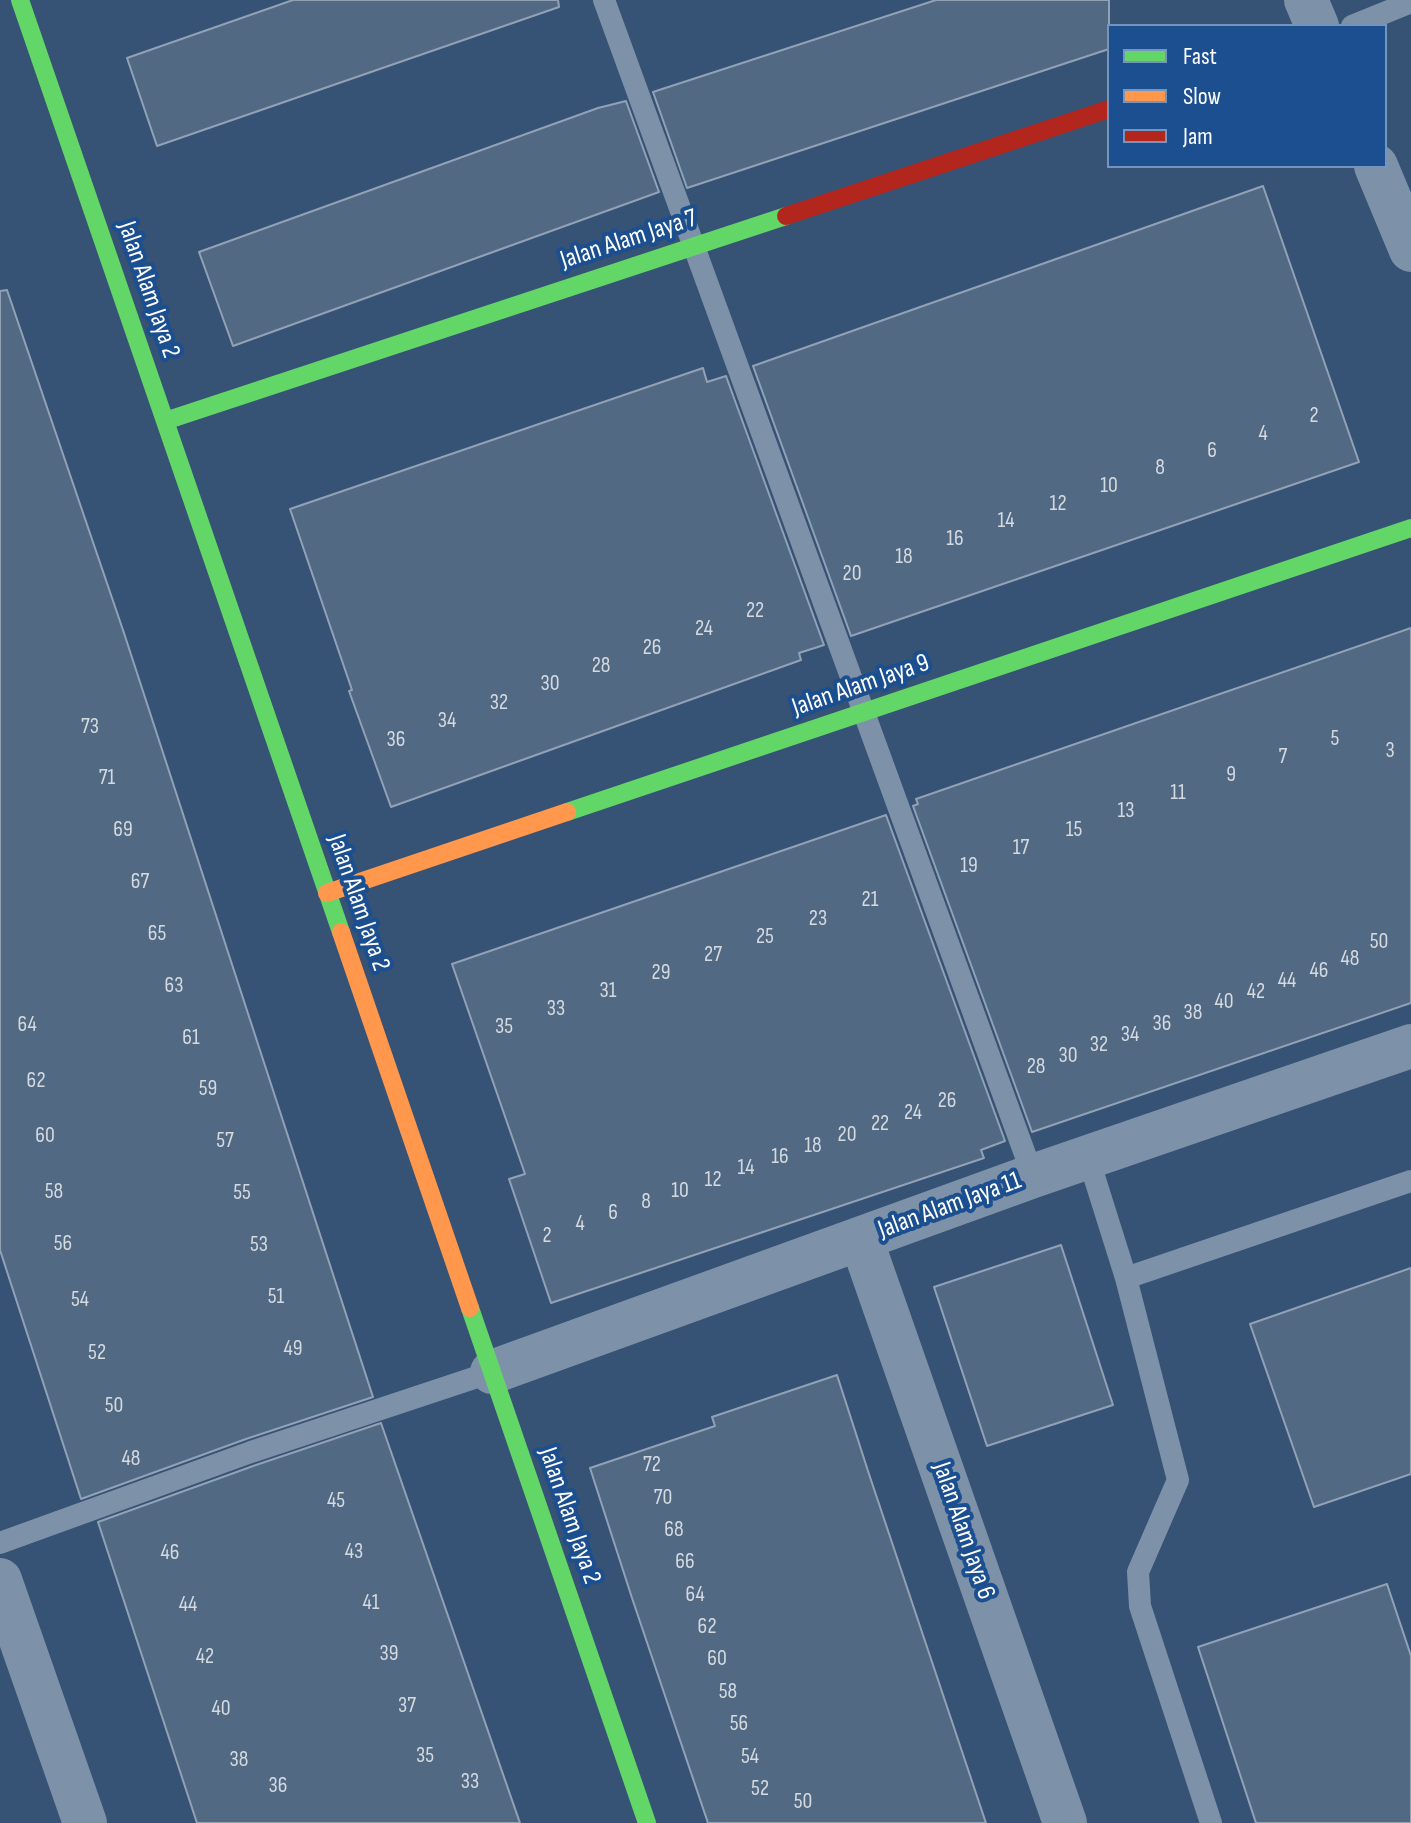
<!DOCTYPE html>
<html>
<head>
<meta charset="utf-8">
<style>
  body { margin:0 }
  #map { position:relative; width:1411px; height:1823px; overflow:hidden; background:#365274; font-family:"Sofia Sans Condensed",sans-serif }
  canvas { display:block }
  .legend { position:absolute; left:1107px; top:24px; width:280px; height:144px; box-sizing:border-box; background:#1b4f8f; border:2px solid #7695bc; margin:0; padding:10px 14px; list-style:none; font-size:24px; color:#fff }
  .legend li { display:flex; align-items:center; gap:16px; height:40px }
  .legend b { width:40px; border:2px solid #7695bc }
</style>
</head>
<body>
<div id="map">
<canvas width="1411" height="1823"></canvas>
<ul class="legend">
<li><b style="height:10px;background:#63d668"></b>Fast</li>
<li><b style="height:10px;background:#ff974d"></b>Slow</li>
<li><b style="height:10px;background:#b3261e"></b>Jam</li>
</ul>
</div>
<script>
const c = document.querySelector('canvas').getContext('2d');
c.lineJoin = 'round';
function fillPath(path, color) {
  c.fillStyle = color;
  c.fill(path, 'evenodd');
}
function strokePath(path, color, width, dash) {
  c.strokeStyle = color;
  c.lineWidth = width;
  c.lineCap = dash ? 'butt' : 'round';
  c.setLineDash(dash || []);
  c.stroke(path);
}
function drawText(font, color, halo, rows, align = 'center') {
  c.font = font + ' "Sofia Sans Condensed",sans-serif';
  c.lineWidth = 8;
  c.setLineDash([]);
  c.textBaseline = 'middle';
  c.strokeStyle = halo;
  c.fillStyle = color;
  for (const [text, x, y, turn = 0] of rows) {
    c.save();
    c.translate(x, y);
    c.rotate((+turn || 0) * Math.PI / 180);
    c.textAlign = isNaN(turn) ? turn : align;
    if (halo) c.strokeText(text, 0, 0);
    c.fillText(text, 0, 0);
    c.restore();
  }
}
const building = new Path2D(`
  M293 0H558L559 7 157 146 127 58Z
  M936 0H1109V49L687 188 653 92Z
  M626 101 659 192 233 346 199 252 598 108Z
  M1263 186 1359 462 851 636 753 366Z
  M7 290 124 633 373 1397 246 1439 81 1499 0 1250V291Z
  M703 368 707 382 726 376 824 645 799 653 801 660 391 807 349 691 352 690 290 509Z
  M1411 628V1003L1032 1132 913 806 918 804 916 799Z
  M886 815 1005 1141 981 1150 984 1158 551 1303 509 1179 525 1174 452 964Z
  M1061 1245 1113 1405 987 1446 934 1287Z
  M1411 1268V1474L1314 1507 1250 1324Z
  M837 1375 869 1474 986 1823H708L632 1598 590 1468 715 1426 712 1417Z
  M381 1423 520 1823H197L98 1522 256 1465Z
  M1387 1584 1411 1656V1823H1256L1198 1647Z`);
fillPath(building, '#526984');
strokePath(building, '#92a2b6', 2);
strokePath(new Path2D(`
  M604 0 1033 1176
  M1352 26 1411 2
  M1088 1157 1126 1278 1178 1480 1138 1572 1140 1606 1211 1823
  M1126 1278 1411 1181
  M0 1543 251 1452 492 1372`), '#7d92a8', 22);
strokePath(new Path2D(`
  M1306 0 1317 26
  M1376 166 1411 250
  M861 1239 1065 1823
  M492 1372 1033 1176 1411 1046
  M0 1580 85 1823`), '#7d92a8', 44);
strokePath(new Path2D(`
  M20 0 341 932
  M165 421 786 216
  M567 812 1411 528
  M470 1308 647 1823`), '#63d668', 18);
strokePath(new Path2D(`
  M327 893 567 812
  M341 932 470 1308`), '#ff974d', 18);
strokePath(new Path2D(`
  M786 216 1109 109`), '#b3261e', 18);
drawText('22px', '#d4dae0', null, [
  ["2",1314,416],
  ["4",1263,434],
  ["6",1212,451],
  ["8",1160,468],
  ["10",1109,486],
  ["12",1058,504],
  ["14",1006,521],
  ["16",955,539],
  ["18",904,557],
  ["20",852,574],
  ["22",755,611],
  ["24",704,629],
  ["26",652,648],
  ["28",601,666],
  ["30",550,684],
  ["32",499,703],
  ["34",447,721],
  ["73",90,727],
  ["5",1335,739],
  ["36",396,740],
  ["3",1390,751],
  ["7",1283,757],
  ["9",1231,775],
  ["71",107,778],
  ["11",1178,793],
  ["13",1126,811],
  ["69",123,830],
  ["15",1074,830],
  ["17",1021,848],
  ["19",969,866],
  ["67",140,882],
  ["21",870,900],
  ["23",818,919],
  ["65",157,934],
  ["25",765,937],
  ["50",1379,942],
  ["27",713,955],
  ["48",1350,959],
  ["46",1319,971],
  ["29",661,973],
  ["44",1287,981],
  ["63",174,986],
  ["31",608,991],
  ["42",1256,992],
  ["40",1224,1002],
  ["33",556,1009],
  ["38",1193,1013],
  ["36",1162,1024],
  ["64",27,1025],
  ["35",504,1027],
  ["34",1130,1035],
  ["61",191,1038],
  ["32",1099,1045],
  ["30",1068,1056],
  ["28",1036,1067],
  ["62",36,1081],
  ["59",208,1089],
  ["26",947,1101],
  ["24",913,1113],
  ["22",880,1124],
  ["20",847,1135],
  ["60",45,1136],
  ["57",225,1141],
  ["18",813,1146],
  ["16",780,1157],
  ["14",746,1168],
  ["12",713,1180],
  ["10",680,1191],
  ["58",54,1192],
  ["55",242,1193],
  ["8",646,1202],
  ["6",613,1213],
  ["4",580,1224],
  ["2",547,1236],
  ["56",63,1244],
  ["53",259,1245],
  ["51",276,1297],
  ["54",80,1300],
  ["49",293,1349],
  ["52",97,1353],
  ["50",114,1406],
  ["48",131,1459],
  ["72",652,1465],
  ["70",663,1498],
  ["45",336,1501],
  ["68",674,1530],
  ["43",354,1552],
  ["46",170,1553],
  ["66",685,1562],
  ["64",695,1595],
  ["41",371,1603],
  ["44",188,1605],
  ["62",707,1627],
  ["39",389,1654],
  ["42",205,1657],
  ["60",717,1659],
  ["58",728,1692],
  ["37",407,1706],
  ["40",221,1709],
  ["56",739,1724],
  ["35",425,1756],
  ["54",750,1757],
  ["38",239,1760],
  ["33",470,1782],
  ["36",278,1786],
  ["52",760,1789],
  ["50",803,1802]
]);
drawText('26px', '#fff', '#1b4f8f', [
  ["Jalan Alam Jaya 7",629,240,-18],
  ["Jalan Alam Jaya 2",148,290,71],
  ["Jalan Alam Jaya 9",861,686,-19],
  ["Jalan Alam Jaya 2",358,903,71],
  ["Jalan Alam Jaya 11",950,1206,-20],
  ["Jalan Alam Jaya 2",569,1516,71],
  ["Jalan Alam Jaya 6",963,1531,71]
]);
</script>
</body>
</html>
